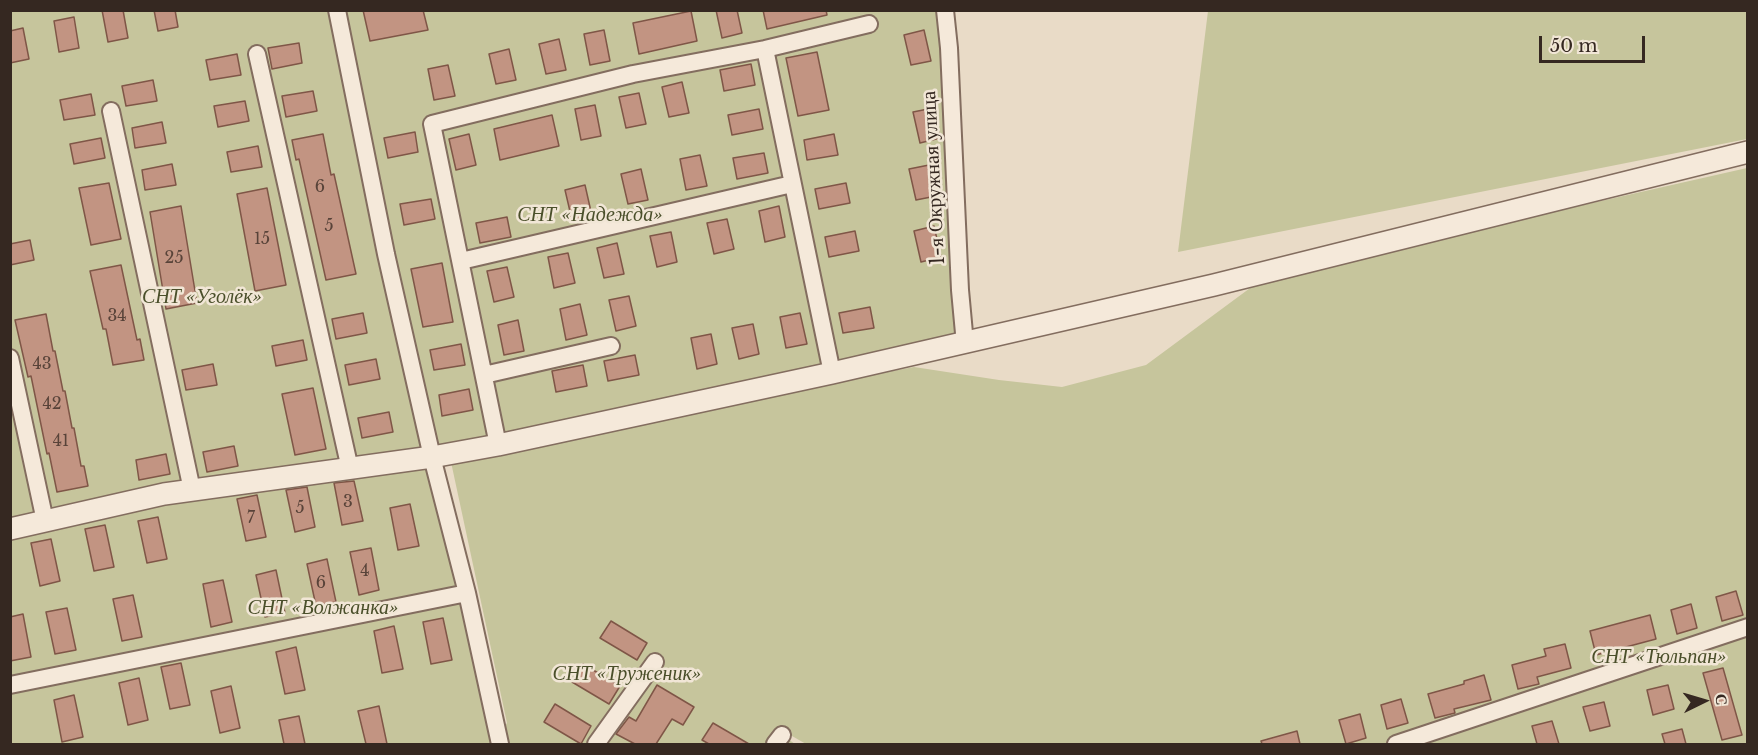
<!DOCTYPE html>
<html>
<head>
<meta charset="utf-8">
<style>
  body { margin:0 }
  #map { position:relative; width:1758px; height:755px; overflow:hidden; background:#e9dbc7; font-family:"Libre Baskerville",serif }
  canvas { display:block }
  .frame { position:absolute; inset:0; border:12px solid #352821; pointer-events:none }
  .north { position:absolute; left:1674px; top:671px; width:60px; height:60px; -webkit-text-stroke:4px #f1e6d6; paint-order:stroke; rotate:85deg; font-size:16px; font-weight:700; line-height:24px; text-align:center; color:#352821 }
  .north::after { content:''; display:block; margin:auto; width:21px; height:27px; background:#352821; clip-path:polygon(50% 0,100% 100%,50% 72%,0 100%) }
  .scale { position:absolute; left:1539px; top:36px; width:106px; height:27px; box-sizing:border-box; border:3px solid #352821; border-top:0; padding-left:8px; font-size:18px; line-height:21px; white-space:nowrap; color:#352821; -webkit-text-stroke:4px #f1e6d6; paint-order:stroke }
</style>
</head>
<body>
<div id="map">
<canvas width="1758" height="755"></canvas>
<div class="frame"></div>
<div class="north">С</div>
<div class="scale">50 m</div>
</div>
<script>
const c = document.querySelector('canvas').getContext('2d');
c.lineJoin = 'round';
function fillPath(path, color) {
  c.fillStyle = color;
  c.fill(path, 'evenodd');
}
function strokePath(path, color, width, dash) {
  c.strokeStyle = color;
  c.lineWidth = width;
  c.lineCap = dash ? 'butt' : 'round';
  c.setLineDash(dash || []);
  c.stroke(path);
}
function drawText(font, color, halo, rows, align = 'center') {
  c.font = font + ' "Libre Baskerville",serif';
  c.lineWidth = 5;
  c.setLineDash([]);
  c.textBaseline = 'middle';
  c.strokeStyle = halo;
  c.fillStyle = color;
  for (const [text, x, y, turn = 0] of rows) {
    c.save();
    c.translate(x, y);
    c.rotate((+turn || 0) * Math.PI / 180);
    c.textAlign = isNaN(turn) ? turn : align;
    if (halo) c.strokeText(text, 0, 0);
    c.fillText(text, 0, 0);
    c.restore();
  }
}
fillPath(new Path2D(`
  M10 11H945L965 344 432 457 498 736 507 723 451 462 708 405 914 367 999 380 1062 387 1146 365 1265 277 1747 168V744H806L785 732 782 735 795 744H11Z
  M1208 11H1747V139L1178 252Z`), '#c6c59c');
const building = new Path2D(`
  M102 10H123L128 38 108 42Z
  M154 10H175L178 27 158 31Z
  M363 10H423L428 30 370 41Z
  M716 10H737L742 33 722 38Z
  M763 10H826L827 15 767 29Z
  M691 11 697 41 639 54 633 23Z
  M74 17 79 48 59 52 54 21Z
  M23 28 29 59 10 63V31Z
  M604 30 610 61 590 65 584 34Z
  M924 30 931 61 911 65 904 35Z
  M559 39 566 70 546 74 539 44Z
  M299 43 302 63 272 69 268 48Z
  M509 49 516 80 496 84 489 54Z
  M817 52 829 110 798 116 786 58Z
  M237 54 241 75 210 80 206 60Z
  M751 64 755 85 724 91 720 70Z
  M448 65 455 96 434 100 428 69Z
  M153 80 157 101 126 106 122 86Z
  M682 82 689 113 669 117 662 87Z
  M313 91 317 111 286 117 282 96Z
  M639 93 646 124 626 128 619 97Z
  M91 94 95 115 64 120 60 100Z
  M245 101 249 121 218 127 214 106Z
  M595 105 601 136 581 140 575 109Z
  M933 108 940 138 920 143 913 112Z
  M759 109 763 129 732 135 728 115Z
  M552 115 559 146 500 160 494 129Z
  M162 122 166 143 135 148 132 128Z
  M415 132 418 152 388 158 384 138Z
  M323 134 331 175 334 174 356 274 326 280 299 159 296 160 292 140Z
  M469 134 476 165 456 170 449 139Z
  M834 134 838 155 807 160 804 140Z
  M101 138 105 158 74 164 70 144Z
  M258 146 262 167 231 172 227 152Z
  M764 153 768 173 737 179 733 158Z
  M700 155 707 186 686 190 680 159Z
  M172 164 176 185 145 190 142 170Z
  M929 165 936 196 916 200 909 169Z
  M641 169 648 200 628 204 621 174Z
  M109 183 121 239 91 245 79 188Z
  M846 183 850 203 819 209 815 189Z
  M585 185 592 216 572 220 565 190Z
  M267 188 286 285 255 291 237 194Z
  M431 199 435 219 404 225 400 204Z
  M181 206 197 303 166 309 150 212Z
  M779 206 785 237 765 242 759 211Z
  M507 217 511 237 480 243 476 223Z
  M727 219 734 249 714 254 707 223Z
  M934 226 941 257 921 262 914 231Z
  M855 231 859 251 829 257 825 237Z
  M671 232 677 262 657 267 650 236Z
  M30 240 34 260 10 265V244Z
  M617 243 624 274 604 278 597 248Z
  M568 253 575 283 554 288 548 257Z
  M442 263 453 322 423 327 411 269Z
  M121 265 137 340 140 339 144 360 113 365 106 329H103L90 271Z
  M507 267 514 297 494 302 487 271Z
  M629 296 636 326 616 331 609 300Z
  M580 304 587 335 566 340 560 309Z
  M870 307 874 328 843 333 839 313Z
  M363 313 367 333 336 339 332 319Z
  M800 313 807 344 786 348 780 317Z
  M46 314 53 351H55L63 391H65L72 428H74L81 466H84L88 486 57 492 49 453 47 454 31 376 28 377 15 320Z
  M518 320 524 351 504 355 498 325Z
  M753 324 759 354 739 359 732 328Z
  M711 334 717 364 697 369 691 338Z
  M303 340 307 360 276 366 272 346Z
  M461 344 465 365 434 370 430 350Z
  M635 355 639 375 608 381 604 361Z
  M376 359 380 379 349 385 345 365Z
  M213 364 217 385 186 390 182 370Z
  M583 365 587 386 556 392 552 371Z
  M313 388 326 449 295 455 282 394Z
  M469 389 473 410 442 416 439 395Z
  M389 412 393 432 362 438 358 418Z
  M234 446 238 466 207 472 203 452Z
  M166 454 170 474 139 480 136 460Z
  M354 481 363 521 342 525 334 483Z
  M307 487 315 527 295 532 286 490Z
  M257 495 266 537 246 541 237 499Z
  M410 504 419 546 398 550 390 508Z
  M158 517 167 559 147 563 138 521Z
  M105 525 114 567 94 571 85 529Z
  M51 539 60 581 40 586 31 543Z
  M371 548 379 590 359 595 350 552Z
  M327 559 336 602 316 606 307 564Z
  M276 570 285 613 265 617 256 575Z
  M223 580 232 622 211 627 203 584Z
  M1736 591 1743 615 1722 621 1716 597Z
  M133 595 142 637 122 641 113 599Z
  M1691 604 1697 628 1677 634 1671 610Z
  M67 608 76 650 55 654 46 612Z
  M23 614 31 657 10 661V617Z
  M1650 615 1656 639 1596 655 1590 631Z
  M443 618 452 660 431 664 423 622Z
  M611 621 647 643 637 660 600 638Z
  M394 626 403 669 382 673 374 631Z
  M1565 644 1571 668 1537 677 1539 684 1518 689 1512 665 1546 656 1544 649Z
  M296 647 305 690 285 694 276 652Z
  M181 663 190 705 170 709 161 667Z
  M583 664 620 686 609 704 572 682Z
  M1723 668 1742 735 1722 740 1703 673Z
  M1484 675 1491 700 1454 709 1455 713 1435 718 1428 694 1464 684V681Z
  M139 678 148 720 128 725 119 683Z
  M657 685 694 707 683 725 672 719 656 744H635L616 734 629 717 636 721Z
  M1668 685 1674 709 1653 715 1647 690Z
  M231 686 240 728 220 733 211 691Z
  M74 695 83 737 62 742 54 700Z
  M1401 699 1408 723 1387 729 1381 705Z
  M1604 702 1610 726 1590 731 1583 707Z
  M555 704 591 726 581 744 544 722Z
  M379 706 387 744H366L358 711Z
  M1360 714 1366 738 1346 744 1339 720Z
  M299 716 305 744H284L279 720Z
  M1552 721 1559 744H1537L1532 726Z
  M713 723 749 744H709L702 740Z
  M1682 729 1686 744H1665L1662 734Z
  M1297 731 1300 744H1262L1261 741Z`);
fillPath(building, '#c29482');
strokePath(building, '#7f5647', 1.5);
const minor = new Path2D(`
  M337 10 386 254 432 457 467 593 500 744
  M945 10 949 48 960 290 965 344
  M765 49 832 373
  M257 54 350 469
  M111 111 192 490
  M461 261 792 184
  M10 358 45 521
  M484 375 611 346
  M498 445 432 124 633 74 765 49 869 24
  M10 685 467 593
  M596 744 655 662
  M775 744 782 735
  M1396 744 1748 627`);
const tertiary = new Path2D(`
  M10 529 164 494 432 457 498 445 832 373 1214 285 1748 152`);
strokePath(minor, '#836d5f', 20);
strokePath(tertiary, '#836d5f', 24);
strokePath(minor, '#f5e9da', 16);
strokePath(tertiary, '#f5e9da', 21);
drawText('16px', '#584339', null, [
  ["6",320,187],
  ["5",329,226],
  ["15",262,239],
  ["25",174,258],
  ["34",117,316],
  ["43",42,364],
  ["42",52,404],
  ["41",61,441],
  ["3",348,502],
  ["5",300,508],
  ["7",251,518],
  ["4",365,571],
  ["6",321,583]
]);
drawText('20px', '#352821', '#f1e6d6', [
  ["1-я Окружная улица",934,178,-93]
]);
drawText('italic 20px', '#4a4f2a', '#f1e6d6', [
  ["СНТ «Надежда»",590,215],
  ["СНТ «Уголёк»",202,297],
  ["СНТ «Волжанка»",323,608],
  ["СНТ «Тюльпан»",1659,657],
  ["СНТ «Труженик»",627,674]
]);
</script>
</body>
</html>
